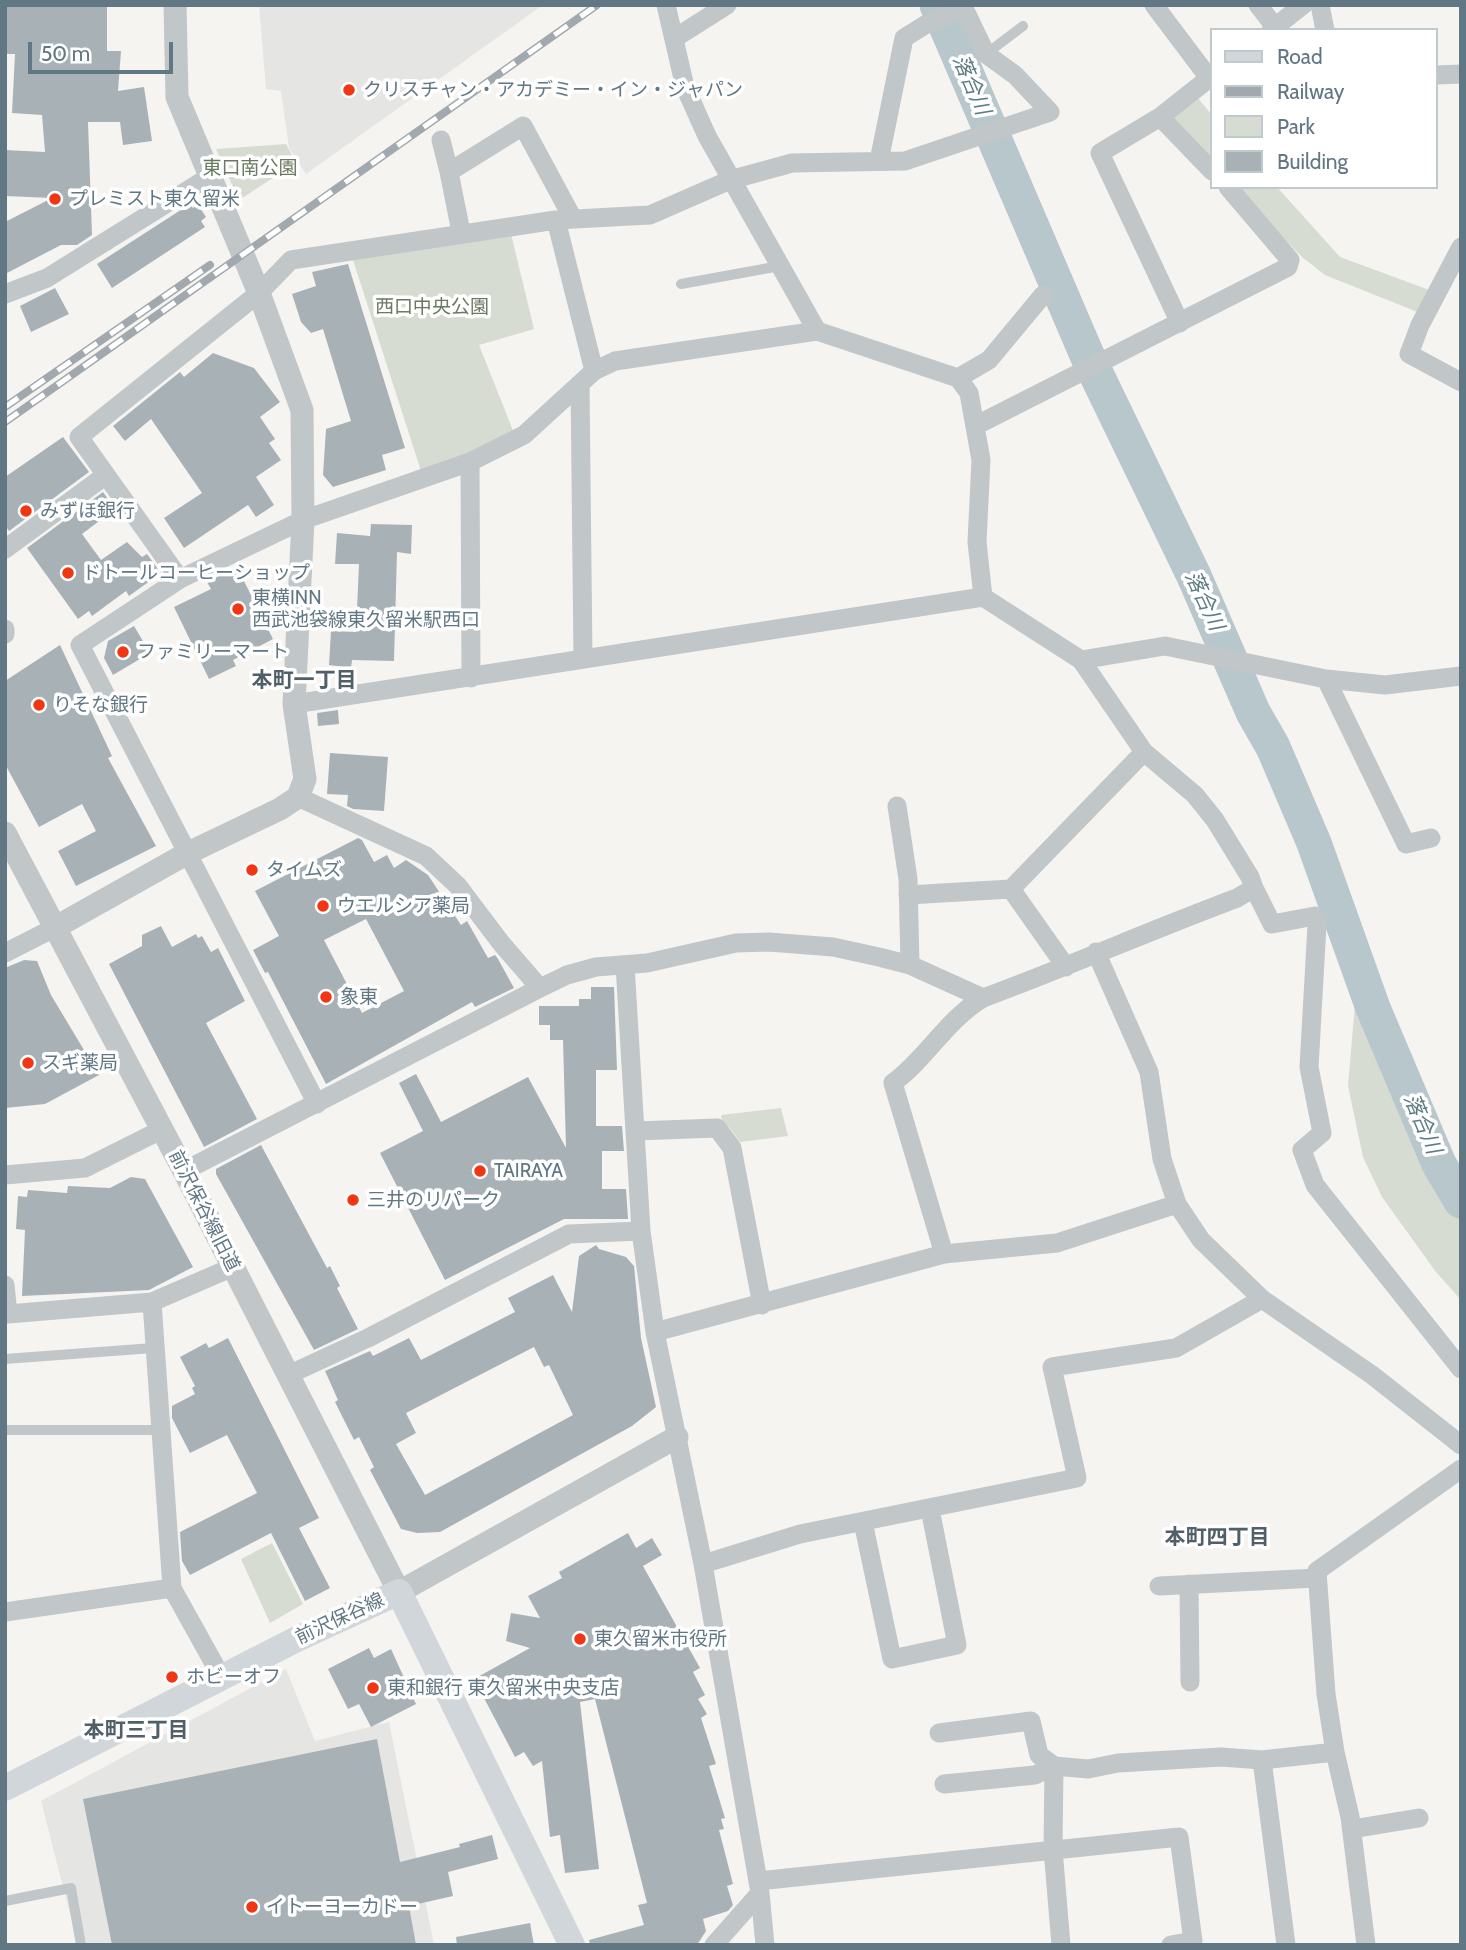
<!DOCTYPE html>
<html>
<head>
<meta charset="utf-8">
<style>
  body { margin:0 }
  #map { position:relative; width:1466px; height:1950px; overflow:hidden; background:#f5f4f0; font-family:Cabin,sans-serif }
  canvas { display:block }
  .frame { position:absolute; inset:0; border:7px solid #617784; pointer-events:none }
  .legend { position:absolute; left:1210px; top:28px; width:228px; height:161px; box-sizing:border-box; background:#fff; border:2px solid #c0c9ce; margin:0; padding:9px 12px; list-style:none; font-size:21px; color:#617784 }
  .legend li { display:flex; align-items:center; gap:14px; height:35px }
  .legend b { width:35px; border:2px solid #c0c9ce }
  .scale { position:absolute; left:28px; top:42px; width:145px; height:32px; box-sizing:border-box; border:4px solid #617784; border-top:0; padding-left:9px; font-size:21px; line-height:24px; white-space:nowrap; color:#617784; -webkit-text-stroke:5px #fff; paint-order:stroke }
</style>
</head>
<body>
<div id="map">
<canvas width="1466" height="1950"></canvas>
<div class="frame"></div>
<ul class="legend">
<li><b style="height:9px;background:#d0d6da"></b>Road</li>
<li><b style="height:9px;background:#a1a9ae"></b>Railway</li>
<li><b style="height:19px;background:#d6dcd1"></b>Park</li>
<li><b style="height:19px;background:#a8b2b6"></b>Building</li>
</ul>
<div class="scale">50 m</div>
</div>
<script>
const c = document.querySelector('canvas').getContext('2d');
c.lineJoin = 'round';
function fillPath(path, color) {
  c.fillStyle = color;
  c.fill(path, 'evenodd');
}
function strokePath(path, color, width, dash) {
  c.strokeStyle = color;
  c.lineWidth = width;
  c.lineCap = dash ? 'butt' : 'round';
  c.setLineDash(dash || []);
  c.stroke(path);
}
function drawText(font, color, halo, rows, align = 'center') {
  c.font = font + ' Cabin,"Noto Sans JP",sans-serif';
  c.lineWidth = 7;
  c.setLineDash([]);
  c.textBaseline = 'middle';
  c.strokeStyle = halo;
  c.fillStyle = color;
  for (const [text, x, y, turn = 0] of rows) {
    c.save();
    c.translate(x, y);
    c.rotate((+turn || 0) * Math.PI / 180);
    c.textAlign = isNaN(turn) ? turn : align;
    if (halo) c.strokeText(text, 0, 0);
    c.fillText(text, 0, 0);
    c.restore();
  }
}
fillPath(new Path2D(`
  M259 5H543L306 174 289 148 281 91 266 89Z
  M286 1669 315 1741 389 1722 434 1945H78L41 1801Z`), '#e5e6e4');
fillPath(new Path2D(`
  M1197 97 1212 115V165L1169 121Z
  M286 144 296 163 239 200 216 149Z
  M1234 187H1277L1340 257 1432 291 1420 313 1325 275 1302 257Z
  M511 234 534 329 479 345 514 433 468 456 421 471 353 260Z
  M1370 998 1439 1164 1461 1202V1300L1436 1272 1382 1197 1363 1157 1348 1086 1355 1004Z
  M781 1108 788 1136 740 1142 729 1127 723 1125 721 1115Z
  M272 1543 303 1604 270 1623 241 1559Z`), '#d6dcd1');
strokePath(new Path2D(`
  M937 5 1087 355 1194 576 1253 712 1273 747 1314 843 1373 1008 1439 1164 1461 1201`), '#b8c7cb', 35);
fillPath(new Path2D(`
  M5 5H107V51H121L118 91 144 87 152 141 123 145 120 122H88L92 235 77 245H61L5 274V222L52 198 5 196V150L45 152 42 115 12 113 15 54H5Z
  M190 204 193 208 198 205 206 217 201 221 205 227 112 288 97 264Z
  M348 264 405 448 382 455 386 470 333 487 323 475 326 429 351 421 323 329 311 333 301 322 292 294 316 286 312 272Z
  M55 288 69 314 31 332 20 306Z
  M213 353 254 368 280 402 260 417 275 439 269 443 281 460 256 477 274 505 256 517 248 505 184 548 164 518 202 493 151 419 125 441 113 426 180 372 184 377Z
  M63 437 89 472 9 531 5 525V477Z
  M103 492 115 509 82 534 101 560 127 542 142 557 147 554 161 573 129 596 126 591 92 616 89 611 78 619 27 548Z
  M371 524 412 525 411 554 397 552 394 661 352 660 351 668 329 665 331 631 356 632 359 564H335L337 533 370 536Z
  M237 567 273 639 233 660 236 666 209 679 174 607 211 589 207 582Z
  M134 626 150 653 113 675 104 658 108 641Z
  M60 645 112 756 108 758 156 846 76 886 58 851 96 831 82 804 39 827 5 764V681Z
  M338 710 339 724 318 726 317 713Z
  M330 753 388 757 384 811 353 809 347 806 348 795 327 794Z
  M358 838 362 840 374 862 387 855 394 868 406 860 428 875 461 925 467 921 488 958 495 955 498 959 514 988 475 1007 472 1002 326 1084 268 972 265 973 253 950 279 936 255 891ZM366 919 404 991 362 1013 324 940Z
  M161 926 172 947 196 934 198 938 202 936 211 952 218 948 245 1001 206 1023 257 1119 204 1147 109 964 142 946V935Z
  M24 960 37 961 51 995 99 1075 45 1104 5 1108V968Z
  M591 987H614L617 1070H596V1126H622L624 1151H602V1189H626L628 1219H564L445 1280 380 1153 423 1131 399 1083 416 1074 441 1122 528 1077 566 1148 563 1040H550V1025H539V1006H579V999H591Z
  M261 1145 327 1268 330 1266 340 1286 337 1288 358 1329 314 1350 216 1174V1169Z
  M131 1177 145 1179 193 1267 149 1290 22 1296 25 1230 16 1229 18 1196 27 1197 28 1190 67 1193 68 1186 110 1188Z
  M596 1245 599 1249 626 1257 634 1266 641 1338 656 1407 632 1426 440 1532 417 1533 401 1529 370 1470 374 1467 359 1437 354 1440 335 1402 338 1400 325 1371 370 1351 373 1356 409 1338 421 1360 515 1312 508 1298 553 1275 572 1312 579 1256ZM534 1347 544 1367 549 1365 573 1415 425 1495 396 1444 416 1433 406 1413Z
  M228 1338 319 1518 299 1528 330 1588 305 1601 271 1533 190 1575 182 1561 180 1532 257 1493 227 1435 190 1453 172 1418V1406L195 1394 192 1388 195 1386 180 1357 206 1343 209 1348Z
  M628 1533 636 1548 652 1538 662 1555 643 1566 700 1668 693 1672 705 1695 698 1699 707 1714 701 1718 716 1764 709 1766 725 1818 721 1819 724 1829 719 1830 733 1884 727 1886 733 1905 728 1911 703 1919 706 1931 697 1945H590L589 1940 644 1925 638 1905 647 1903 595 1699 580 1702 599 1869 565 1873 560 1835 550 1837 542 1761 533 1766 524 1752 515 1757 474 1679 530 1648 506 1641 511 1613 540 1618 528 1596 562 1578 559 1572Z
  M369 1648 374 1658 391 1649 416 1704 371 1727 359 1704 348 1709 328 1669Z
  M377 1739 400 1862 460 1847 459 1844 492 1835 498 1859 448 1872 453 1896 409 1906 416 1945H112L83 1799Z
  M530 1923 534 1945H457L456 1937Z`), '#a8b2b6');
strokePath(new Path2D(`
  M986 54 1023 26
  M681 284 780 266
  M5 1359 153 1348
  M5 1430H159
  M5 1901 71 1888 81 1945`), '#c1c6c9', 10);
strokePath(new Path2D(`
  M666 5 685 87 707 136 817 331
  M1154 5 1209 78
  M1258 5 1275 27
  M1320 5 1325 30
  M1271 30 1303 5
  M675 38 727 5
  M1436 75 1461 74
  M1160 117 1212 171
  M441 140 449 172
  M556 220 650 215 730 180 792 163 905 161 1050 112 1015 75 986 54 964 8 925 25 904 38 879 161
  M461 232 449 172 523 126 572 217
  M1461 247 1420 325 1409 354 1461 382
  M5 294 47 278 209 177
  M1180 323 1100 153 1160 117 1212 76
  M958 378 989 360 1043 295
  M580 384 583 659
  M975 426 1288 267 1290 260 1228 187
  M470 462 471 678
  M5 549 106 475
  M180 579 79 437 259 293 291 260 556 220 594 371
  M5 629V634
  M1081 660 1165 646 1326 679 1385 685 1461 676
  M1326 679 1406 844 1431 838
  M298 797 426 856 458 886 501 943 540 988
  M897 806 908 879 910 965
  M1254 888 1272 924 1315 916 1317 925 1309 1067 1322 1133 1302 1150 1315 1185 1461 1369
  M1011 889 1066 967
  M908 895 1011 889 1144 752
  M1096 952 1149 1072 1162 1159 1177 1204 1201 1240 1262 1299 1372 1375 1461 1445
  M5 953 56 927
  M625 965 641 1231 655 1332 703 1564 760 1893 765 1945
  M317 1104 80 645 180 579 303 520 470 462 524 435 594 371 615 361 817 331 958 378 969 393 981 460 977 542 983 597
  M636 1131 717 1128 732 1148 762 1305
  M184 1171 540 988 567 975 596 967 647 963 736 943 769 942 833 947 879 957 910 965 983 998C1069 966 1152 930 1237 898L1254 888 1250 877 1215 820 1195 795 1144 752 1081 660 983 597 294 704
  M5 1175 85 1168 161 1130
  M944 1254 893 1083C927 1058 946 1020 983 998
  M5 1285 8 1314 152 1302 233 1267
  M152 1302 172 1588 222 1678
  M655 1332 944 1254 1057 1243 1177 1204
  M288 1375 368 1338 569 1234 641 1231
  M863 1522 892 1659 957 1645 930 1509
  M703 1564 800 1534 1077 1478 1052 1367 1176 1348 1262 1299
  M1189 1584 1190 1682
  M1159 1586 1317 1578
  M5 1612 172 1588
  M939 1733 1031 1721 1039 1755 1054 1766 1035 1775 944 1784
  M1335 1752 1326 1694 1317 1571 1461 1469
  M1262 1760 1286 1945
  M1352 1829 1419 1818
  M758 1881 1179 1837 1193 1941 1171 1945
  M714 1945 760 1893
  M1061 1945 1053 1849 1054 1766 1088 1769 1118 1763 1221 1757 1262 1760 1335 1752 1350 1817 1366 1945`), '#c1c6c9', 19);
strokePath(new Path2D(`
  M5 833 184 1171 399 1592 677 1437
  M56 927 186 854 280 809 298 797 305 779 294 704 303 520 302 410 259 293 177 97 175 5`), '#c1c6c9', 23);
strokePath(new Path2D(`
  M5 1788 299 1638 399 1592 572 1945`), '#d0d6da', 26);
const rail = new Path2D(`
  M5 407 210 265
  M5 422 597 5`);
strokePath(rail, '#a1a9ae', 8);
strokePath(rail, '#fff', 5, [16]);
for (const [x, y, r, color] of [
  [349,90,7,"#f13614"],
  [55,199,7,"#f13614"],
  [26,511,7,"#f13614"],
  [68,573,7,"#f13614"],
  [238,609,7,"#f13614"],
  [123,652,7,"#f13614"],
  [39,705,7,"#f13614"],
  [252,870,7,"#f13614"],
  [323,906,7,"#f13614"],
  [326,997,7,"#f13614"],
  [28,1063,7,"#f13614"],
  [480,1171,7,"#f13614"],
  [353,1200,7,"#f13614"],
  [580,1639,7,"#f13614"],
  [172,1677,7,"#f13614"],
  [373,1688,7,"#f13614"],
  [252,1907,7,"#f13614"]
]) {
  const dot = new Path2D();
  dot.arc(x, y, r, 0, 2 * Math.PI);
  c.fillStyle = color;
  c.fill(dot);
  strokePath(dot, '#fff', 2.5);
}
drawText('19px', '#617784', '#fff', [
  ["クリスチャン・アカデミー・イン・ジャパン",363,90],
  ["プレミスト東久留米",69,199],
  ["みずほ銀行",40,511],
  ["ドトールコーヒーショップ",82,573],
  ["東横INN",252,598],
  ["西武池袋線東久留米駅西口",252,620],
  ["ファミリーマート",137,652],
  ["りそな銀行",53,705],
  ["タイムズ",266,870],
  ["ウエルシア薬局",337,906],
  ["象東",340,997],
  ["スギ薬局",42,1063],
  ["TAIRAYA",494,1171],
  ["三井のリパーク",367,1200],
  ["東久留米市役所",594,1639],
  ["ホビーオフ",186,1677],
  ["東和銀行 東久留米中央支店",387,1688],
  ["イトーヨーカドー",266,1907]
], 'left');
drawText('19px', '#687a60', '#fff', [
  ["東口南公園",250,168],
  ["西口中央公園",432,307]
]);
drawText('19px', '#617784', '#fff', [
  ["前沢保谷線旧道",204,1211,63],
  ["前沢保谷線",340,1619,-25]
]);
drawText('italic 21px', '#5c7b82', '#fff', [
  ["落合川",971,85,67],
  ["落合川",1204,601,65],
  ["落合川",1422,1124,67]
]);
drawText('bold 21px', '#505f68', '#fff', [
  ["本町一丁目",304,681],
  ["本町四丁目",1217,1538],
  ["本町三丁目",136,1731]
]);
</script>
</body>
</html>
